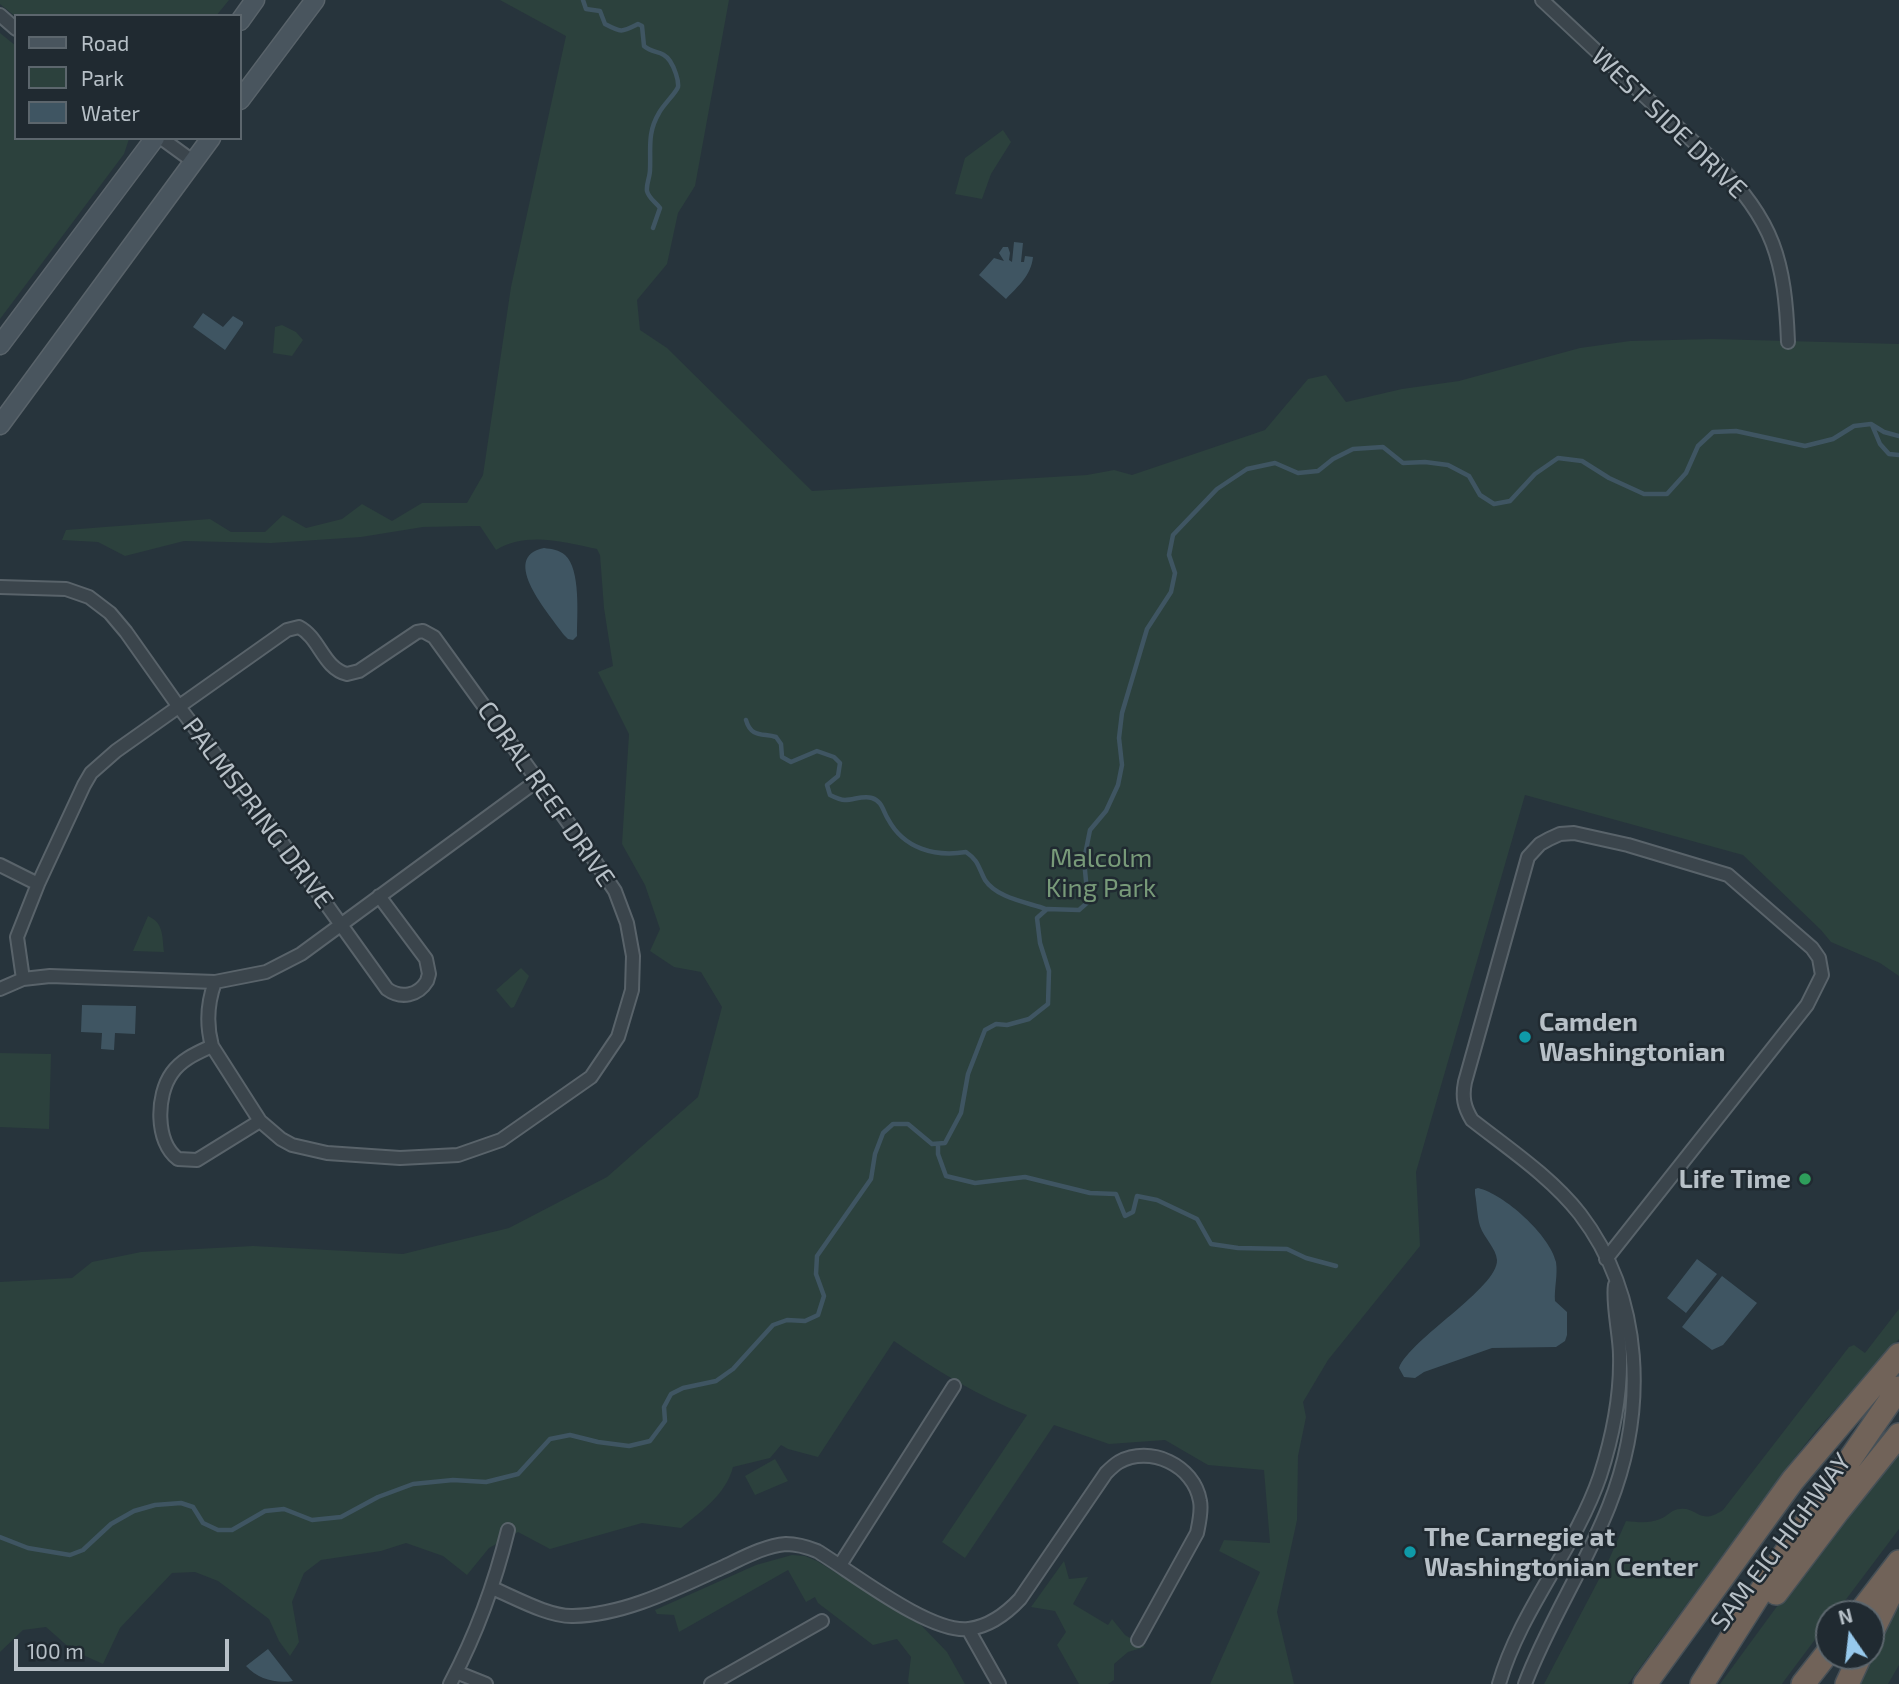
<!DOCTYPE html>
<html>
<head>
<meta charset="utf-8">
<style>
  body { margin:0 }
  #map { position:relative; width:1899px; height:1684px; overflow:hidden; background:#27343c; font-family:"Exo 2",sans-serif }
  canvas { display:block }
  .legend { position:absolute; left:14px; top:14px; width:228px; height:126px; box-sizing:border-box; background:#202a31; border:2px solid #5c666d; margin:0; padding:9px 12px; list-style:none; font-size:21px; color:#b7c0c7 }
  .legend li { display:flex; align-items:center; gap:14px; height:35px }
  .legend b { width:35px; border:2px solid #5c666d }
  .north { position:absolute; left:1815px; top:1600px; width:70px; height:70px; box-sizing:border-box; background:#202a31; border:2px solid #5c666d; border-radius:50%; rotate:346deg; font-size:19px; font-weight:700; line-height:28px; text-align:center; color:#b7c0c7 }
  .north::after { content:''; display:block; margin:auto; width:24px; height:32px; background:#97c9ec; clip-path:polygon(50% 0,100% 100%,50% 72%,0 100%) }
  .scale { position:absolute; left:14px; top:1639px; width:215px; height:32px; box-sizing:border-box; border:4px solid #b7c0c7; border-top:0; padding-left:9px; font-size:21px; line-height:24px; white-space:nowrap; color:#b7c0c7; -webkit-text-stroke:5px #202a31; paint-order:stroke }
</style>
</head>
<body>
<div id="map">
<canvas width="1899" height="1684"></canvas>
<ul class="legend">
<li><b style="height:9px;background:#49555e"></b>Road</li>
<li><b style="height:19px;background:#2c413d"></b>Park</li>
<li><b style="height:19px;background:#3f5562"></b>Water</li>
</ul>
<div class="north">N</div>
<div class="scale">100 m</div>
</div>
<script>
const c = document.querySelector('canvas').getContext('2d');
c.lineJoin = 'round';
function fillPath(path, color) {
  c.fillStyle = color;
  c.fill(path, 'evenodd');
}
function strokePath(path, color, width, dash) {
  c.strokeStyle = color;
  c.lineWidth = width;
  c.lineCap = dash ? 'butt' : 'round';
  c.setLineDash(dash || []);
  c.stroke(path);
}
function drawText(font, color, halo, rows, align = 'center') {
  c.font = font + ' "Exo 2",sans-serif';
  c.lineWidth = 5;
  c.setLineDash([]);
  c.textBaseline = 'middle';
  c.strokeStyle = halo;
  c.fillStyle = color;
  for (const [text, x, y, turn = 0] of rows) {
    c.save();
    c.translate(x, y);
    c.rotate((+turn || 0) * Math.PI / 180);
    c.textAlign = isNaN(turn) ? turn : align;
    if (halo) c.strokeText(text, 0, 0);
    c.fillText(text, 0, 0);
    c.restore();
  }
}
fillPath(new Path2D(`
  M0 0H229L216 16 16 17 0 4Z
  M500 0H729L695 186 678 213 667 264 637 300 640 330 667 348 812 491 1087 475 1114 470 1132 475 1265 430 1308 379 1326 375 1346 402 1402 389 1459 381 1580 348 1630 341 1713 339 1899 344V976L1880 963 1831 942 1821 930 1743 855 1525 795 1416 1172 1420 1246 1328 1360 1303 1402 1306 1417 1298 1456 1297 1520 1277 1612 1294 1684H1210L1260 1572 1219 1551 1224 1540 1270 1543 1264 1470 1208 1465 1165 1440 1109 1444 1054 1425 965 1558 942 1542 1027 1415C979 1397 937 1371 894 1341L818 1457 788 1449 781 1445 770 1458 733 1467C726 1494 702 1511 681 1528L642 1523 550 1549 518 1532 489 1548 467 1575 443 1556 406 1543 381 1551 321 1560 304 1573 292 1602 299 1642 290 1656 279 1641 269 1619 218 1581 195 1572 172 1573 120 1628 103 1664 72 1650 46 1627 23 1630 0 1652V1282L72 1278 92 1262 141 1252 253 1246 403 1254 509 1228 607 1177 698 1097 722 1007 701 972 674 967 650 951 660 929 645 885 622 844 629 734 598 672 613 666 604 608 600 555 597 549C564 542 527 531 496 550L480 526H473L423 527 361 537 271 543 184 541 125 556 98 542 62 540 66 530 210 519 231 532H265L283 515 306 528 342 519 362 504 392 521 422 503H467L483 475 511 287 566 36Z
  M0 33 16 46V138L129 139 124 154 0 319Z
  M1003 130 1011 142 991 174 982 199 955 194 965 158Z
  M282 325 296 332 303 340 292 356 273 353 275 327Z
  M148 916C164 923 162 936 164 952L133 951Z
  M521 968 529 976 514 1007 511 1008 496 990Z
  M0 1053 51 1054 49 1129 0 1127Z
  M1899 1309V1339L1815 1432 1789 1465 1628 1684H1544L1607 1564 1626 1521C1638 1522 1648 1524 1660 1519 1668 1516 1672 1509 1680 1509 1698 1507 1699 1526 1723 1510L1849 1347 1854 1345 1865 1353Z
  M1899 1449V1529L1835 1614H1829V1621L1784 1681 1782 1684H1720L1822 1545Z
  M775 1459 788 1481 755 1495 745 1476Z
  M792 1555 805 1556 817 1561 921 1625 947 1652 965 1684H909L908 1681 911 1657 897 1639 873 1645 818 1603 815 1597 806 1602 788 1570 679 1632 674 1615 657 1614 655 1610 756 1565Z
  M1064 1561 1069 1579 1088 1577 1073 1604 1108 1625 1112 1619 1125 1635 1145 1647 1128 1652 1114 1664V1680L1108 1684H1079L1057 1645 1066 1632 1055 1611 1031 1607Z
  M1899 1598V1665L1888 1684H1858Z`), '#2c413d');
fillPath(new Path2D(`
  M1014 242 1023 243 1021 262H1024L1025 256 1033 257C1031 276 1018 286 1006 299L979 275 994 258 1004 261 999 253 1003 247H1008L1010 253 1009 260 1012 262Z
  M203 313 223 327 233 316 243 322V324L225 350 193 327Z
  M544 548C552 549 559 550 565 555 581 569 577 616 577 636L573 640 568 639 564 635C550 615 498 557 544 548Z
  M82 1005 136 1006 135 1034 115 1033 114 1050 101 1049 102 1033 81 1032Z
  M1478 1188C1504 1194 1550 1235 1556 1262 1558 1275 1554 1289 1555 1301L1567 1312V1335L1565 1341 1556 1347 1492 1348 1424 1372 1415 1378 1404 1377 1399 1368C1410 1339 1498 1288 1497 1260 1496 1248 1484 1238 1480 1226 1477 1216 1477 1204 1475 1194V1189Z
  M1697 1259 1717 1274 1686 1313 1667 1298Z
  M1722 1276 1757 1303 1723 1345 1712 1350 1682 1327Z
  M268 1649 293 1681C276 1684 258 1679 246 1666Z`), '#3f5562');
strokePath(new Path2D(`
  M583 0 586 9 600 11 605 24C622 33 622 32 638 24L642 26 644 46C653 54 663 50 670 61 674 67 679 80 678 87 676 93 663 105 659 113 647 133 651 148 650 170 650 177 646 184 647 191 649 199 656 202 660 208L653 228
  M1872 425 1880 444 1889 454 1899 455
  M746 720C751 738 763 733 776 737L781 744 782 757 791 762 817 751 834 757 840 763 838 776 827 785 830 795C834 797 840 800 845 800 854 800 863 795 872 798 882 801 883 811 888 819 904 849 935 857 966 852 979 861 978 867 985 880 997 898 1026 902 1046 909
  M938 1144V1154L946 1176 975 1183 1025 1177 1090 1193 1116 1194 1125 1216 1133 1212 1137 1196 1157 1200 1197 1219 1211 1244 1238 1248 1287 1249 1306 1258 1336 1266
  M0 1537 28 1548 70 1555 83 1550 111 1524 134 1511 155 1505 181 1503 193 1507 203 1523 218 1530H232L265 1511 284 1509 312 1520 341 1517 378 1497 413 1484 453 1480 486 1482 518 1474 550 1439 570 1435 598 1442 629 1446 650 1441 665 1421 664 1407 671 1394 683 1388 716 1381 733 1369 773 1325 787 1320 805 1321 818 1315 824 1296 816 1274 817 1256 871 1179 875 1154 883 1133 893 1124H908L932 1144 945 1143 961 1113 968 1074 985 1030 996 1024 1007 1025 1029 1019 1048 1004 1049 971 1040 943 1037 918 1047 909 1079 910 1088 902 1084 860 1090 830 1106 811 1118 785 1122 765 1119 738 1122 713 1147 629 1171 592 1175 573 1169 555 1173 535 1217 489 1247 469 1275 463 1298 473 1318 471 1333 459 1353 449 1383 447 1403 463 1425 462 1448 465 1469 476 1480 495 1494 504 1510 501 1535 474 1558 458 1582 461 1609 478 1644 494H1667L1686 473 1698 446 1713 432 1736 431 1805 446 1833 439 1854 426 1871 424 1884 432 1899 436`), '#3f5562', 4.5);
const minor = new Path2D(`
  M1542 0 1715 162C1774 220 1785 261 1788 342
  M0 15 16 29
  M161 138 194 162
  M0 587 66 589 89 597 110 613 126 632 179 707 281 841 387 989C401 999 418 996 427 981L429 974 426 959 379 896
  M0 865 38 884
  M23 979 17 937 38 884 84 785 91 773 116 751 287 630 299 627C320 638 323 668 347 674L359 671 417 632 423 631 434 637 580 839 615 891 627 923 633 956 632 990 618 1037 591 1077 501 1140 458 1155 400 1158 327 1153 292 1145 281 1139 260 1121 212 1046C206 1024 207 1004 215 982
  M0 989 23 979 50 976 215 982 266 972 301 954 538 780
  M212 1046C197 1053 182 1059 172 1073 156 1095 155 1142 178 1159L197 1160 260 1121
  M840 1565 954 1386
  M492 1588C514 1597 549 1617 573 1616 624 1615 675 1589 721 1568 741 1559 763 1546 786 1544 797 1544 807 1547 817 1551 852 1572 930 1634 969 1629 990 1626 1006 1614 1020 1599L1106 1473C1110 1469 1114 1465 1119 1462 1150 1445 1194 1465 1200 1501 1202 1511 1199 1523 1197 1533L1138 1640
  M968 1629 999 1684
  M456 1672 486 1684
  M450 1684C476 1635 495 1583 508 1530
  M711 1684 822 1621
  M1499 1684C1520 1610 1575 1549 1600 1476 1612 1439 1621 1394 1620 1355 1620 1336 1612 1302 1615 1285
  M1525 1684C1548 1623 1585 1567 1609 1506 1647 1410 1644 1298 1580 1214 1551 1177 1509 1149 1472 1120 1464 1107 1462 1097 1465 1082L1528 857 1540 844 1549 839 1560 834 1574 833 1628 845 1728 875 1812 948 1819 958 1822 975 1807 1005 1606 1259`);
const secondary = new Path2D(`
  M240 21 255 0
  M240 100 315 0
  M0 345 155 138
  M0 425 211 138`);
const motorway = new Path2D(`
  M1776 1593 1838 1511 1899 1435
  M1859 1614 1899 1562
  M1871 1634 1896 1583
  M1645 1684 1793 1480 1899 1355
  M1702 1684 1784 1555 1899 1388
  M1803 1684 1829 1651
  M1847 1684 1860 1656`);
strokePath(minor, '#59636a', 16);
strokePath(secondary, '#59636a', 21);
strokePath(motorway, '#465057', 26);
strokePath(minor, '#3b454c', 12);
strokePath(secondary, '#49555e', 18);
strokePath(motorway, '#716359', 23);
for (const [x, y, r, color] of [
  [1525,1037,7,"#0f9aa8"],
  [1805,1179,7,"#2e9e5b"],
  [1410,1552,7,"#0f9aa8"]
]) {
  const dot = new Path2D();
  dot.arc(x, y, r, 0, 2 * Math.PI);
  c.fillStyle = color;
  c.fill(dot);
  strokePath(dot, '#202a31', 2.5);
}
drawText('26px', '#b7c0c7', '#202a31', [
  ["WEST SIDE DRIVE",1669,123,44],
  ["CORAL REEF DRIVE",546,794,55],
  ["PALMSPRING DRIVE",258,813,53],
  ["SAM EIG HIGHWAY",1781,1542,-53]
]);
drawText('26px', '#789a79', '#202a31', [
  ["Malcolm",1101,858],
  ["King Park",1101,888]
]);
drawText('bold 26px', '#b7c0c7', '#202a31', [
  ["Camden",1539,1022],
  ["Washingtonian",1539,1052],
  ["Life Time",1791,1179,"right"],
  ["The Carnegie at",1424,1537],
  ["Washingtonian Center",1424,1567]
], 'left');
</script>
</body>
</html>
